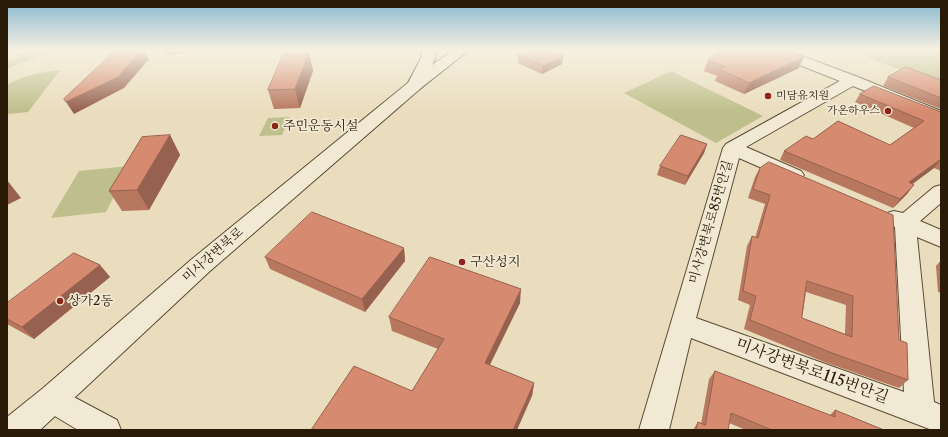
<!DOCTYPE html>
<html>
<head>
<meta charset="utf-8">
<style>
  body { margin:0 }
  #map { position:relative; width:948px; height:437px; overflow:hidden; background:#eaddbd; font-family:"Libre Caslon Text",serif }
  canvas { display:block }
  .frame { position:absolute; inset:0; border:8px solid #2a1b09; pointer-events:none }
</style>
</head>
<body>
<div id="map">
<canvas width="948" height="437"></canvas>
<div class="frame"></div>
</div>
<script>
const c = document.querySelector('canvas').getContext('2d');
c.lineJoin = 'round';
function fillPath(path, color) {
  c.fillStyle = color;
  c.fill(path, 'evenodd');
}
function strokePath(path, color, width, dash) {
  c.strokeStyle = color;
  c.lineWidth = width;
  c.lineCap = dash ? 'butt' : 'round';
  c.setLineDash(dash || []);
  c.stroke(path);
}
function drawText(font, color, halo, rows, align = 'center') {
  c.font = font + ' "Libre Caslon Text","Noto Serif KR",serif';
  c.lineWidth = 3.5;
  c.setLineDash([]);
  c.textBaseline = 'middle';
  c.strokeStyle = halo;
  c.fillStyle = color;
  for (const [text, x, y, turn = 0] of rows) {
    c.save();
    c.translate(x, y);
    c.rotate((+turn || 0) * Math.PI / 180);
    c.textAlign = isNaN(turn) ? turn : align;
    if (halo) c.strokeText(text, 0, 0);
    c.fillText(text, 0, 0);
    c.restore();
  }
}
fillPath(new Path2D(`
  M26 50H55L7 69V60L15 59Z
  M849 50H941V86Z
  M60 70 28 112 9 114 7 112V85C24 75 41 72 60 70Z
  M671 71 763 116 716 143 624 93Z
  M290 117 282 135 259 136 268 118Z
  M129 166 106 212 51 218 79 171Z`), '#bebf8c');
const minor = new Path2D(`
  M767 50H786L858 77 941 111V122L853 86 746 147 801 171 804 175 801 179 794 181 787 179 739 158 696 318 904 392 895 227 887 223 884 218 887 213 894 211 903 213 934 187 941 185V203L920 221 941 230V247L917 237 934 402 941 405V430H932L691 338 669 430H639L723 148 726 144 840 81 769 53Z
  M53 386 117 420 121 430H78L43 409 39 399 43 389Z`);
const tertiary = new Path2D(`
  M415 80 421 82 423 85 421 88 210 271 40 430H7V417L42 389 192 259 409 82Z`);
const secondary = new Path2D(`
  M420 50H434L436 56 432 65 453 50H469L421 88 415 90 409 88 407 85 422 56Z`);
strokePath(minor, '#5a4c36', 2);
strokePath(tertiary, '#5a4c36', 2);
strokePath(secondary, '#2a1b09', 2);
fillPath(minor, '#f1e9d4');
fillPath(tertiary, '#f1e9d4');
fillPath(secondary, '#f1e9d4');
fillPath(new Path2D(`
  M165 50H192L190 53 167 55Z
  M309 53 313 71 300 108 274 109 268 90Z
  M518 55 563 56 562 64 542 74 518 63Z
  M708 60 799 68 744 94 715 81 717 76 704 71Z
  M888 77 941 80V109L883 86Z
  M860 94 941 112V171L934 168 912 184 907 194 893 208 780 160 784 151 813 139 890 145 914 128 855 102Z
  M170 135 180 155 149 210 122 211 109 191Z
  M707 144 704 153 685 185 657 175 660 166Z
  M760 168 899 340 908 380 899 388 824 362 744 329 750 305 738 300 747 246 752 236 755 238 765 204 748 198 755 177ZM806 292 846 305 845 334 802 318Z
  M404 248 405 261 365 312 270 269 265 257Z
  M941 260V293L938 292 936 266Z
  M100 265 110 277 34 339 7 324V303Z
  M520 303 490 365 534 383 532 396 412 391 438 349 392 331 389 317Z
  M715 371 830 415 835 410 884 430H746L729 423 728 430H693L698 422 701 424 709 379Z`), '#b87860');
fillPath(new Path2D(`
  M142 50H144L149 59 124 88 74 114 66 102Z
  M188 50H192L190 53Z
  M309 53 313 71 300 108 295 89Z
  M563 56 562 64 542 74 543 66Z
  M804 57 799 68 744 94 749 83Z
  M170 135 180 155 149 210 137 190Z
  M707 144 704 153 685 185 688 176Z
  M941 159 934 168 902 192 909 182Z
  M7 180 21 198 7 205Z
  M914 185 907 194 893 208 900 199Z
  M404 248 405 261 365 312 362 299Z
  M100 265 110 277 34 339 22 327Z
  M521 289 520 303 484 376 485 363Z
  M534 383 532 396 517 430H513Z`), '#96614e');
const building = new Path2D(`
  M116 50H142L118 77 66 102 64 99Z
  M528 50H550L563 56 543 66 518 55Z
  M720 50H786L804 57 749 83 719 69 725 67 708 60Z
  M284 53H309L295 89 268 90Z
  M906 67 941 80V98L888 77Z
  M874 86 941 112V159L909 182 914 185 900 199 784 151 806 136 813 139 838 121 890 145 924 121 860 94Z
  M170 135 137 190 109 191 142 137Z
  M681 135 707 144 688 176 660 166Z
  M769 162 893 215 899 340 907 343 908 380 832 353 750 320 756 296 743 291 752 236 758 238 770 195 753 189 760 168ZM807 281 853 296 852 337 802 318Z
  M312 212 404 248 362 299 265 257Z
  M74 253 100 265 22 327 7 319V303Z
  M430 257 521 289 485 363 534 383 513 430H311L354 366 412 391 444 339 389 317Z
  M715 371 835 417V410L884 430H772L731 413 728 430H696L698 422 705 425Z`);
fillPath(building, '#d68b70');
strokePath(building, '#96614e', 1);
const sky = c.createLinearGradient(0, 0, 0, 111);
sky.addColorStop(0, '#88b7d2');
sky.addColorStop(0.45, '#f6f0e1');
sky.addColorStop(1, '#f6f0e100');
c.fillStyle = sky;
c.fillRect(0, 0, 948, 111);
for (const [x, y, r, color] of [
  [768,96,4,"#8f2418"],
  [888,111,4,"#8f2418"],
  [275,126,4,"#8f2418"],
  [462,262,4,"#8f2418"],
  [60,301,4,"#8f2418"]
]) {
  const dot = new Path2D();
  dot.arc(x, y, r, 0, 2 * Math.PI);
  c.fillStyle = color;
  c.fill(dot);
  strokePath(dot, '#f1e9d4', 1.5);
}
drawText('11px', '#2a1b09', '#f1e9d4', [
  ["미담유치원",776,96],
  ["가온하우스",880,111,"right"]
], 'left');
drawText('13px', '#2a1b09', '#f1e9d4', [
  ["주민운동시설",283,126],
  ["구산성지",470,262],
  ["상가2동",68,301]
], 'left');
drawText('13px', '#2a1b09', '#f1e9d4', [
  ["미사강변북로85번안길",711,222,-74],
  ["미사강변북로",213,255,-41]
]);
drawText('16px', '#2a1b09', '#f1e9d4', [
  ["미사강변북로115번안길",812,371,20]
]);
</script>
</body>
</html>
